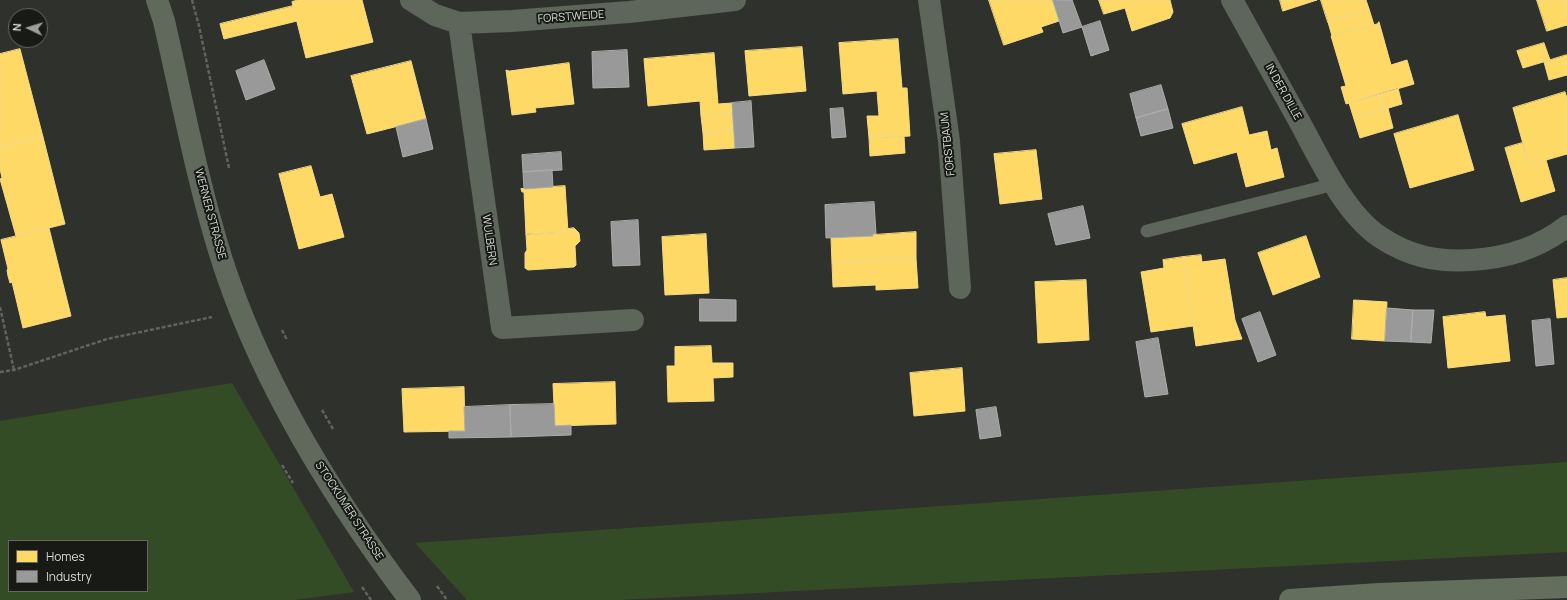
<!DOCTYPE html>
<html>
<head>
<meta charset="utf-8">
<style>
  body { margin:0 }
  #map { position:relative; width:1567px; height:600px; overflow:hidden; background:#2f322c; font-family:Manrope,sans-serif }
  canvas { display:block }
  .legend { position:absolute; left:8px; top:540px; width:140px; height:52px; box-sizing:border-box; background:#181a16; border:1px solid #646762; margin:0; padding:5px 7px; list-style:none; font-size:12px; color:#d7dbd5 }
  .legend li { display:flex; align-items:center; gap:8px; height:20px }
  .legend b { width:20px; border:1px solid #646762 }
  .north { position:absolute; left:8px; top:8px; width:40px; height:40px; box-sizing:border-box; background:#181a16; border:1px solid #646762; border-radius:50%; rotate:274deg; font-size:11px; font-weight:700; line-height:16px; text-align:center; color:#d7dbd5 }
  .north::after { content:''; display:block; margin:auto; width:14px; height:18px; background:#9ca09a; clip-path:polygon(50% 0,100% 100%,50% 72%,0 100%) }
</style>
</head>
<body>
<div id="map">
<canvas width="1567" height="600"></canvas>
<ul class="legend">
<li><b style="height:11px;background:#ffd966"></b>Homes</li>
<li><b style="height:11px;background:#999"></b>Industry</li>
</ul>
<div class="north">N</div>
</div>
<script>
const c = document.querySelector('canvas').getContext('2d');
c.lineJoin = 'round';
function fillPath(path, color) {
  c.fillStyle = color;
  c.fill(path, 'evenodd');
}
function strokePath(path, color, width, dash) {
  c.strokeStyle = color;
  c.lineWidth = width;
  c.lineCap = dash ? 'butt' : 'round';
  c.setLineDash(dash || []);
  c.stroke(path);
}
function drawText(font, color, halo, rows, align = 'center') {
  c.font = font + ' Manrope,sans-serif';
  c.lineWidth = 4;
  c.setLineDash([]);
  c.textBaseline = 'middle';
  c.strokeStyle = halo;
  c.fillStyle = color;
  for (const [text, x, y, turn = 0] of rows) {
    c.save();
    c.translate(x, y);
    c.rotate((+turn || 0) * Math.PI / 180);
    c.textAlign = isNaN(turn) ? turn : align;
    if (halo) c.strokeText(text, 0, 0);
    c.fillText(text, 0, 0);
    c.restore();
  }
}
fillPath(new Path2D(`
  M232 383 354 592 294 600H0V421ZM9 541H147V591H9Z
  M1567 462V552L619 600H467L415 543Z`), '#344c25');
const homes = new Path2D(`
  M298 0H362L373 42 306 58 292 2Z
  M989 0H1052L1059 21 1041 27 1043 32 1004 45Z
  M1099 0H1170L1173 12 1170 18 1132 31 1125 8 1104 14Z
  M1280 0H1317L1283 11Z
  M1321 0H1366L1369 9 1328 22Z
  M1537 0H1567V25L1547 31Z
  M293 6 297 21 224 39 220 24Z
  M1369 9 1374 25 1332 36 1328 22Z
  M1379 22 1391 65 1407 60 1414 84 1346 104 1341 87 1346 86 1331 36 1377 24Z
  M898 39 902 88H907L910 136 869 138 867 116H879L877 91 843 94 839 43Z
  M1544 43 1550 60 1523 68 1517 51Z
  M802 47 806 91 749 96 745 51Z
  M20 49 43 137 0 147V54Z
  M714 53 718 104 732 103V113L701 116 700 101 648 106 644 59Z
  M1567 55V75L1549 80 1544 62Z
  M411 61 426 119 367 134 351 76Z
  M569 63 574 104 535 108 536 112 512 115 506 70 509 71Z
  M1398 88 1402 104 1382 110 1378 94Z
  M1565 92 1567 98V154L1529 165 1513 108Z
  M1378 94 1382 110 1354 119 1349 103Z
  M1242 107 1249 135 1267 131 1271 150 1277 148 1284 177 1246 187 1237 152 1194 164 1182 124Z
  M1388 108 1393 128 1360 138 1354 119Z
  M732 113 734 131 703 133 701 116Z
  M1458 115 1474 170 1410 188 1394 134Z
  M734 131 735 148 704 150 703 133Z
  M904 136 905 153 870 156 869 138Z
  M43 137 65 224 16 236 0 179 2 178 0 169V147Z
  M1522 143 1529 165 1546 160 1555 191 1521 202 1505 148Z
  M1036 150 1042 199 1000 204 994 154Z
  M311 166 320 197 332 194 344 237 299 249 279 174Z
  M565 186 568 232 526 235 524 192H522L521 189Z
  M49 228 71 316 23 328 12 282 10 283 8 276 7 270 8 269 1 240Z
  M574 228 579 233 580 241 575 246 576 265 574 267 528 270 525 268V253L527 250 526 234 568 232V229Z
  M916 232V258L832 263 831 238Z
  M706 234 709 293 665 295 662 237Z
  M1306 236 1320 277 1273 295 1258 253Z
  M1201 255 1202 262 1225 259 1235 320 1242 339 1196 346 1183 257Z
  M1183 257 1193 326 1151 332 1141 272 1164 268 1163 260Z
  M916 258 918 288 876 290V285L833 287 832 263Z
  M1567 278V317L1557 318 1553 280Z
  M1086 280 1089 340 1038 343 1035 282Z
  M1354 300 1387 302 1385 341 1352 339Z
  M1485 312 1486 317 1505 315 1510 361 1448 368 1443 317Z
  M711 346 712 363H733V377L713 378 714 401 668 402 667 366H675V347Z
  M962 368 965 411 914 416 910 373Z
  M615 382 616 424 555 426 553 384Z
  M464 387 465 431 404 432 402 389Z`);
fillPath(homes, '#ffd966');
strokePath(homes, '#f3da87', 1);
const industry = new Path2D(`
  M1057 0H1072L1082 27 1063 33 1053 1Z
  M1100 21 1109 50 1091 56 1082 27Z
  M627 50 629 87 593 88 592 52Z
  M264 60 275 89 246 100 236 71Z
  M1161 85 1168 109 1136 118 1130 94Z
  M751 101 754 147 735 148 732 103Z
  M843 108 846 137 832 138 830 109Z
  M1168 109 1173 128 1141 136 1136 118Z
  M426 119 433 149 403 157 396 127Z
  M561 152 562 170 523 172 522 155Z
  M552 170 553 187 524 189 523 172Z
  M874 202 876 234H873V236L826 238 825 205Z
  M1083 206 1090 238 1056 245 1048 214Z
  M638 220 640 265 613 266 611 222Z
  M700 299 736 300V321H700Z
  M1387 308 1413 310 1411 342 1385 341Z
  M1413 310H1434L1431 343 1411 342Z
  M1260 312 1276 355 1258 362 1242 319Z
  M1550 319 1554 364 1536 366 1532 321Z
  M1158 338 1168 394 1145 397 1136 342Z
  M554 404 555 426 571 425V435L511 437 510 405Z
  M510 405 511 437 449 438V431H465L464 407Z
  M996 407 1001 436 980 439 976 410Z`);
fillPath(industry, '#999');
strokePath(industry, '#acadab', 1);
strokePath(new Path2D(`
  M192 0 199 26 229 168
  M0 307 14 370
  M282 330 287 340
  M0 372 14 370 107 339 212 317
  M322 410 333 429
  M282 465 293 483
  M437 586 447 600
  M362 587 371 600`), '#5f645c', 2.5, [4, 2]);
strokePath(new Path2D(`
  M1147 231 1335 184`), '#5e655a', 13);
strokePath(new Path2D(`
  M411 0 435 15 459 23 512 21 629 12 735 0
  M929 0 949 141 960 288
  M1232 0C1254 40 1276 79 1298 119 1319 157 1344 213 1380 237 1410 257 1437 262 1472 260 1506 258 1540 247 1567 226
  M459 23 502 328 633 320`), '#5e655a', 22);
strokePath(new Path2D(`
  M157 0 164 21C182 99 197 180 221 257 260 380 332 497 410 600`), '#60695c', 22);
strokePath(new Path2D(`
  M1290 600 1379 594 1567 587`), '#636e5d', 22);
drawText('11px', '#d7dbd5', '#181a16', [
  ["FORSTWEIDE",571,17,-4],
  ["IN DER DILLE",1283,92,61],
  ["FORSTBAUM",948,144,-96],
  ["WERNER STRASSE",210,214,75],
  ["WULBERN",489,240,82],
  ["STOCKUMER STRASSE",349,511,57]
]);
</script>
</body>
</html>
